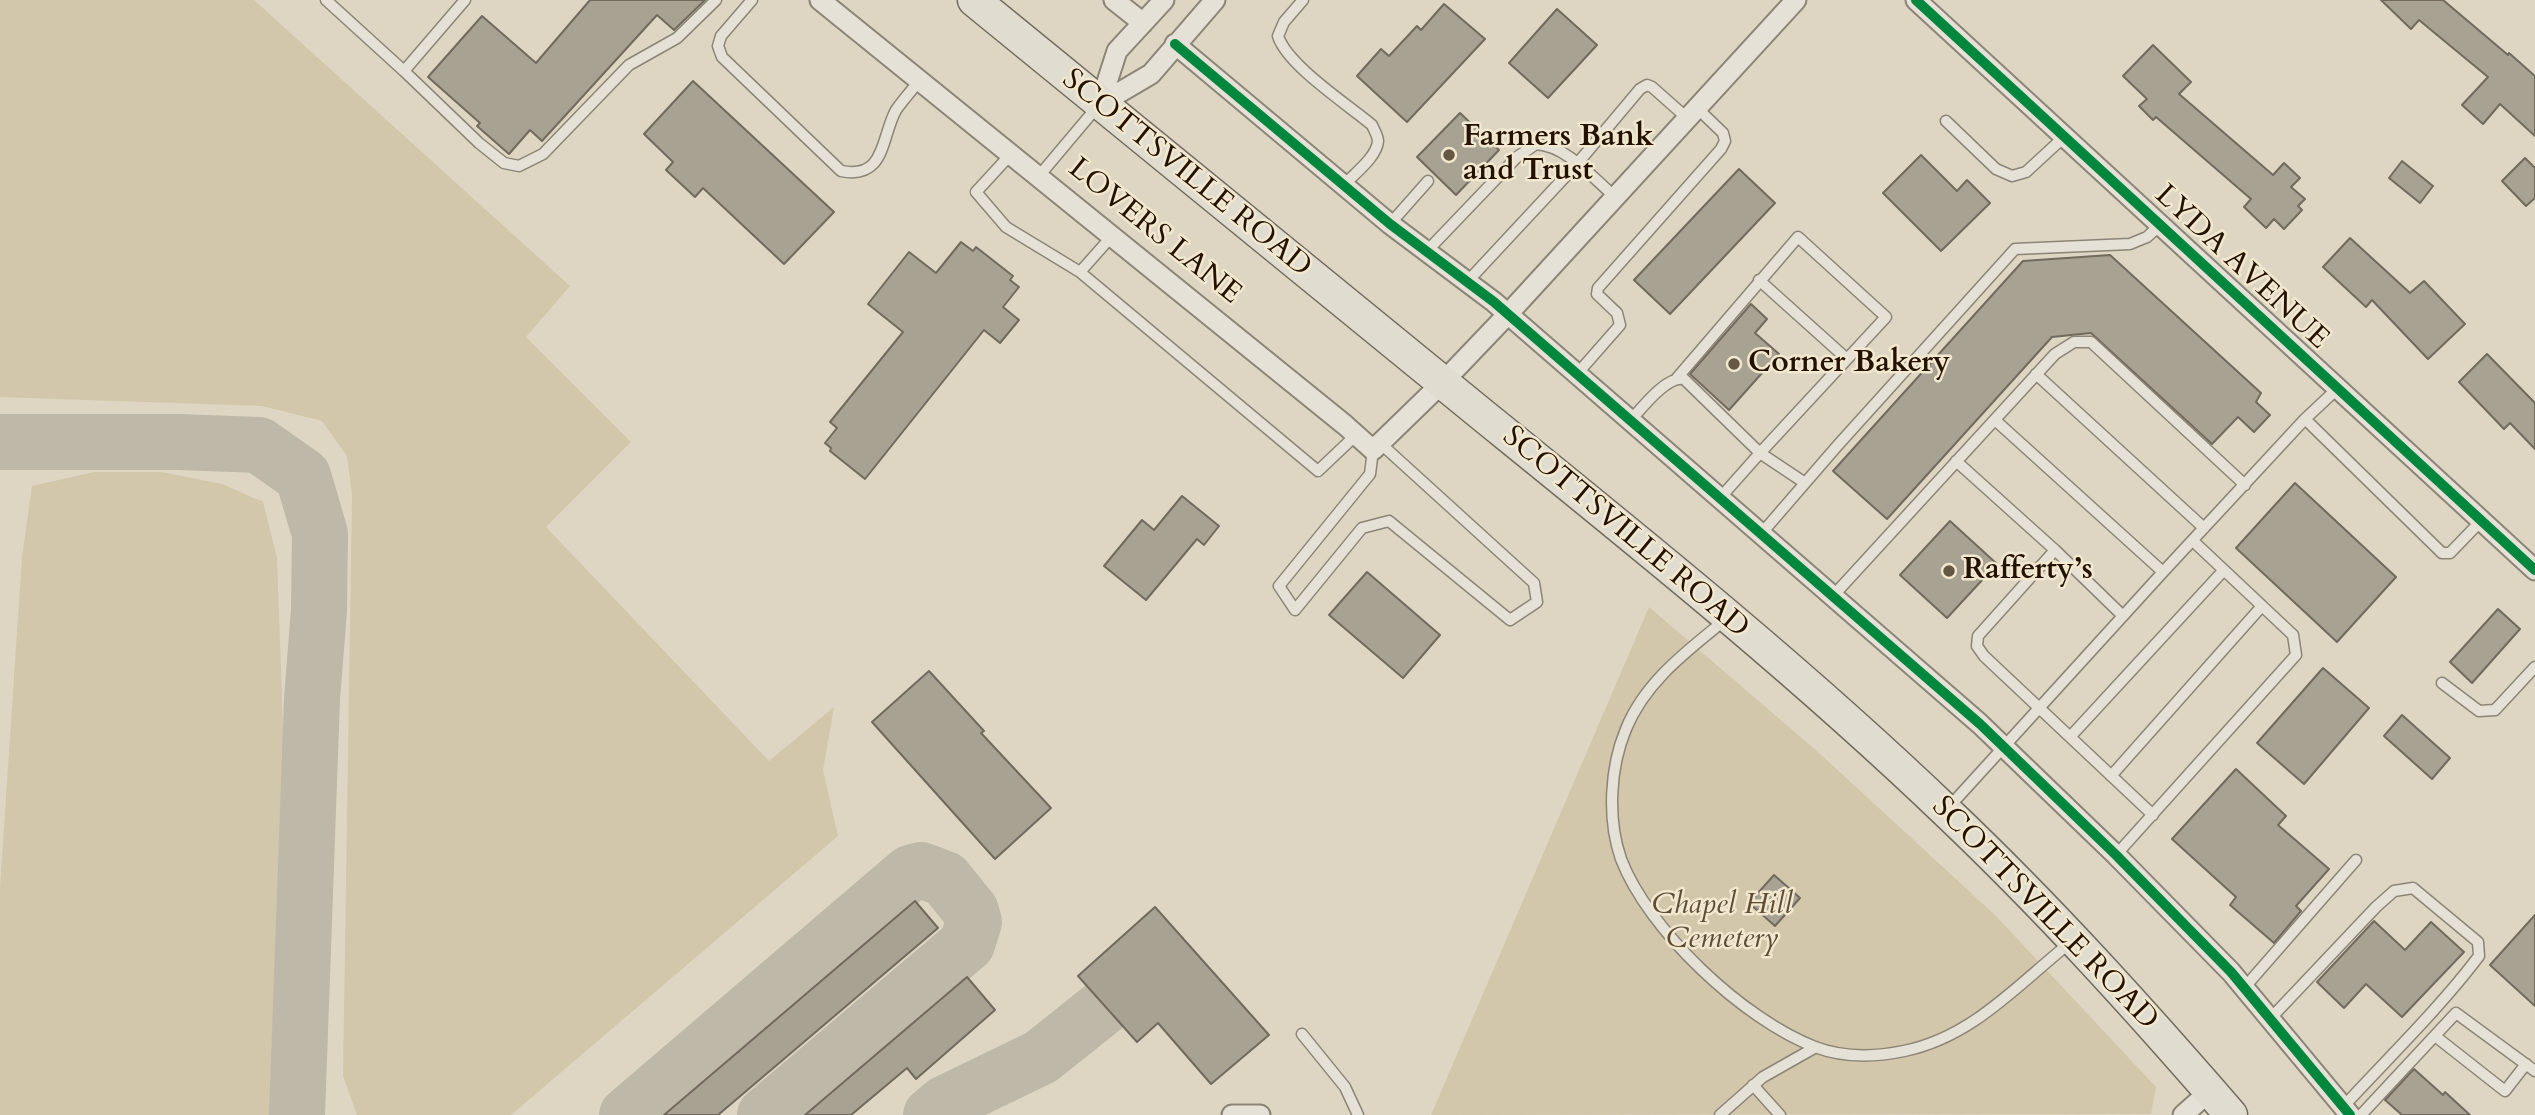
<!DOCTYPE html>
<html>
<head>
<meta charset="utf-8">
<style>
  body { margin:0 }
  canvas { display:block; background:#ded6c2 }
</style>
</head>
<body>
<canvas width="2535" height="1115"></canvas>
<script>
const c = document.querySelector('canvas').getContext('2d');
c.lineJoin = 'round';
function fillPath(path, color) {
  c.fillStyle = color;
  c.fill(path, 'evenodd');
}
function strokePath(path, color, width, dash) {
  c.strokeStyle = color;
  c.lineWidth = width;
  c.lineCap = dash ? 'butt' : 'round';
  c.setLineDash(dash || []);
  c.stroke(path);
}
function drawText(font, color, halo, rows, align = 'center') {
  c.font = font + ' Cardo,serif';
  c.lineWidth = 5;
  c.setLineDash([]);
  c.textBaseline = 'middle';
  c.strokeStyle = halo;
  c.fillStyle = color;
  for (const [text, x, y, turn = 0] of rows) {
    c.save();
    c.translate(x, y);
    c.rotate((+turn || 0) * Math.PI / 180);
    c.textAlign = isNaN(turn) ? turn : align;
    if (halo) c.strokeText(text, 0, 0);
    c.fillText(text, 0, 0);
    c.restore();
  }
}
fillPath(new Path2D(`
  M0 0H254L570 286 526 337 631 442 546 527 769 761 834 707 823 770 838 836 511 1115H357L343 1076 352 495 347 456 322 421 262 406 0 397Z
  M94 472H162L222 484 263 502 277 558 288 864 275 1115H0V887L22 557 32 486Z
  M1649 607 1818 752 1995 915 2156 1087 2151 1114 1431 1115Z`), '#d2c7aa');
strokePath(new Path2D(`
  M0 442H179L259 445 303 476 320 534 319 610 312 699 297 1115
  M627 1115 910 873 921 870 945 879 971 911 974 922 967 944 765 1115
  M931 1115 944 1104 1041 1057 1105 1006`), '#beb8a9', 56);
const building = new Path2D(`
  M590 0H705L674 30 657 15 542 141 530 130 509 154 477 126 480 123 428 77 482 16 536 63Z
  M2381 0H2443L2508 55 2509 53 2535 76V136L2500 104 2483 124 2462 105 2488 77 2419 20 2411 29Z
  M1444 4 1485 39 1407 122 1357 76 1381 49 1389 56 1417 26 1421 30Z
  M1557 9 1597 45 1548 98 1509 63Z
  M2153 45 2191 82 2179 94 2273 175 2284 163 2300 178 2291 187 2305 199 2298 206 2302 210 2284 229 2274 219 2266 228 2244 207 2251 199 2156 117 2153 120 2139 106 2147 99 2123 76Z
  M693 81 834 212 784 264 703 188 695 197 666 170 673 162 644 134Z
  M1460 113 1499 150 1456 195 1417 157Z
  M1921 155 1957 191 1967 180 1990 203 1941 251 1883 193Z
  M2525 158 2535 168V198L2526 206 2502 181Z
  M2402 161 2433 186 2420 203 2389 178Z
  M1739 169 1775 203 1670 314 1634 280Z
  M2350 238 2410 293 2424 281 2465 324 2428 359 2372 300 2366 307 2323 267Z
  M961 242 973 251 976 247 1013 276 1010 280 1019 287 1003 307 1019 320 1000 343 984 330 865 479 830 451 831 448 825 443 837 428 830 422 903 332 868 304 909 252 936 273Z
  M2110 255 2261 393 2256 402 2270 415 2254 432 2238 417 2212 444 2091 333 2052 337 1887 519 1833 471 2023 261Z
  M1751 304 1767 319 1755 333 1779 354 1729 410 1690 374Z
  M2487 354 2535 403V449L2510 423 2504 429 2459 382Z
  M2295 483 2396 577 2337 642 2236 548Z
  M1182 496 1219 526 1204 545 1197 539 1146 600 1104 566 1142 520 1154 530Z
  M1950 521 1997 564 1947 618 1900 575Z
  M1367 572 1440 635 1403 678 1329 615Z
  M2498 609 2520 629 2472 683 2450 662Z
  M2323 668 2369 708 2304 784 2257 743Z
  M929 671 984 731 981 733 1051 808 995 859 872 722Z
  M2402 715 2450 758 2432 779 2384 736Z
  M2236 769 2286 816 2278 825 2329 869 2296 906 2301 911 2274 943 2230 905 2236 897 2172 839Z
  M1774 875 1800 898 1775 926 1749 903Z
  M915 901 938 928 718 1115H664Z
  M1155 907 1269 1035 1211 1084 1158 1023 1137 1042 1078 976Z
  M2535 915V1006L2490 965Z
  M2374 921 2405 950 2431 922 2464 952 2402 1017 2366 984 2344 1008 2317 982Z
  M967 977 995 1010 916 1079 907 1068 851 1115H805Z
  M2414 1069 2443 1095 2445 1092 2470 1115H2402L2385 1100Z`);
fillPath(building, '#a8a293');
strokePath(building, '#716a5d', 2);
const service = new Path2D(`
  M326 0 404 71 465 0
  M752 0 721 36 718 46 722 57 841 171C886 180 881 137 896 110 903 100 912 90 920 80
  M1303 0 1284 22 1278 36C1287 65 1347 104 1372 125 1374 130 1378 136 1378 141 1377 157 1354 174 1344 185
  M404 71 479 143 504 163 519 166 543 154 629 65 677 38 716 0
  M1946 121 1996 169 2012 176 2026 172 2064 137
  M1011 154 976 192 1006 227 1080 272 1318 471 1356 435
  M1039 176 1097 107
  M1390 224 1428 181
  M1427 251 1517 157 1536 144C1567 146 1592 177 1615 197
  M1080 272 1112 236
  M1759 280 1847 359
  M1468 281 1577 164 1640 89 1647 85 1652 87 1687 118
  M1577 374 1620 325 1617 313 1597 294 1598 288 1721 149 1725 141 1723 133 1697 108
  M2036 374 2204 528
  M1677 378 1798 237 1886 317 1760 453 1805 483
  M2305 419 2442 553H2450L2480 522
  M1995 420 2163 572
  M1630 421C1642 408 1666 376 1684 379L1760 453 1720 498
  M1373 450 1370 474 1279 586 1295 610 1362 528 1389 521 1510 620 1537 602 1534 583 1380 443
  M1956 461 2055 550 1978 636 1977 646 1984 656 2153 815
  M1761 534 1838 445 2015 249 2130 244 2147 237 2159 226
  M2055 550 2123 616
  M1833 596 2055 354 2074 342H2091L2245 485
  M1725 620C1687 651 1645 682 1626 729 1610 767 1607 819 1621 859 1648 930 1744 1020 1815 1047 1844 1058 1875 1057 1904 1051 1973 1037 2018 984 2071 942
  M2442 683 2479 711 2495 710 2535 667
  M2070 737 2224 570
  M2111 776 2262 606
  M1949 807 2163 572 2305 419 2337 389
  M2116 855 2296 655 2293 635 2193 541
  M2245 987 2356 860
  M2271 1018 2376 907 2394 891 2413 888 2478 942 2479 956C2438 1010 2389 1057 2343 1107
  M1302 1034 1345 1087 1358 1115
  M2435 1036 2505 1091 2526 1064
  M1753 1085 1780 1115
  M1720 1115 1763 1077 1816 1047
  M2361 1115 2456 1013 2535 1071`);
const minor = new Path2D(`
  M820 0 1345 425 1373 450 1443 382 1508 314 1796 0
  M1114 0 1143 23
  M1916 0 2535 570
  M1175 44 1390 224 1494 302 1980 724 2116 855 2231 972 2350 1115
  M1100 104 1151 74 1215 0
  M1100 104 1117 51 1164 0
  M1232 1115H1260
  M2183 1115 2210 1091`);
const primary = new Path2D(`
  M974 0C1144 140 1315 278 1485 417 1643 545 1801 672 1948 813 2048 908 2140 1010 2231 1115`);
strokePath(service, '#8c8577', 13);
strokePath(minor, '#8c8577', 23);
strokePath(primary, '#716a5d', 35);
strokePath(service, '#e6e1d6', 10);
strokePath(minor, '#e6e1d6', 19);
strokePath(primary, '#e1dcd0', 32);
strokePath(new Path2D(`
  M1916 0 2535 570
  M1175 44 1390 224 1494 302 1980 724 2116 855 2231 972 2350 1115`), '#00873e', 10);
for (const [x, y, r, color] of [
  [1449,155,7,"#645744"],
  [1734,364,7,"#645744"],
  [1949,571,7,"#645744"]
]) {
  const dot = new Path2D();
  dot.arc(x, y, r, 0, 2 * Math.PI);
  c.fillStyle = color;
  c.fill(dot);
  strokePath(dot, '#f2e8cf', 2.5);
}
drawText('bold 30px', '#231200', '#f2e8cf', [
  ["Farmers Bank",1463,138],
  ["and Trust",1463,172],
  ["Corner Bakery",1748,364],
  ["Rafferty’s",1963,571]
], 'left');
drawText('30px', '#231200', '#f2e8cf', [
  ["SCOTTSVILLE ROAD",1186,174,39],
  ["LOVERS LANE",1154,232,39],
  ["LYDA AVENUE",2241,268,43],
  ["SCOTTSVILLE ROAD",1625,533,40],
  ["SCOTTSVILLE ROAD",2044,914,46]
]);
drawText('italic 30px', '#5d4d34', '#f2e8cf', [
  ["Chapel Hill",1722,906],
  ["Cemetery",1722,940]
]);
</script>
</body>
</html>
